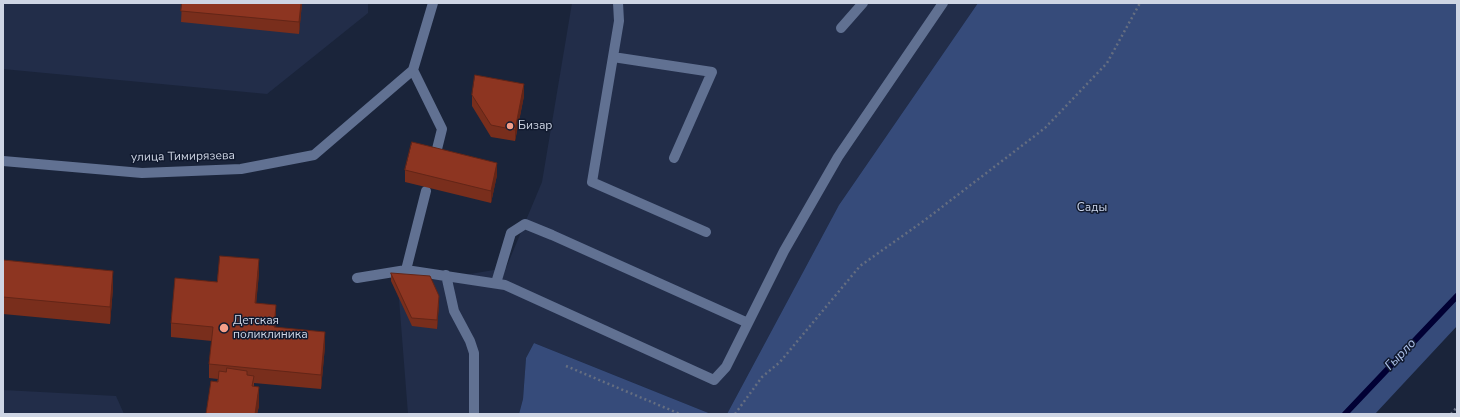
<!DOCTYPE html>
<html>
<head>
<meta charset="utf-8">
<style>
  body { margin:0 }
  #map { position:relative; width:1460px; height:417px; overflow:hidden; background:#1a243a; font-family:"Nunito Sans",sans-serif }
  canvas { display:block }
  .frame { position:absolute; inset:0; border:4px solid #ced5e4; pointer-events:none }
</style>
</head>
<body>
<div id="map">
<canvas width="1460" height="417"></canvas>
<div class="frame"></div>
</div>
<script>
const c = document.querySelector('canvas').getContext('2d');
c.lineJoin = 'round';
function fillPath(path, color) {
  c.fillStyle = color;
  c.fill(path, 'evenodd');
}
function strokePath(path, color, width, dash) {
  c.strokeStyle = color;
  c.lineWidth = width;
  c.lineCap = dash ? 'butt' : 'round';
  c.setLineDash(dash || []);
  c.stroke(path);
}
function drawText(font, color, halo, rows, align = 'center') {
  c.font = font + ' "Nunito Sans",sans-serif';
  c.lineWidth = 3;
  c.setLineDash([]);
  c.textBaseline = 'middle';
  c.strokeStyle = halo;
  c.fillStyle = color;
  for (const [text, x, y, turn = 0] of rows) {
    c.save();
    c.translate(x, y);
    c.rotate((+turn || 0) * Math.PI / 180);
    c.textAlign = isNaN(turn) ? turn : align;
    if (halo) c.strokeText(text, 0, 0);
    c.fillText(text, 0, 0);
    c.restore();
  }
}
fillPath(new Path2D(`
  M3 3H368V13L267 94 3 69Z
  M572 3H978L839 205 727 414H711L534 343 526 358 523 399 519 414H408L398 286 506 268 542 182Z
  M3 390 116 396 124 414H3Z`), '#222d49');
fillPath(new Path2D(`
  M978 3H1457V326L1375 414H727L839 205Z
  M534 343 711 414H519L523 399 526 358Z`), '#364b7a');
strokePath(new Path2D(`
  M1345 414 1457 296`), '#010034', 6);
strokePath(new Path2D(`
  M566 366 680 414
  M735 414 762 377 780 362 860 266 925 220 1045 128 1107 63 1140 3
  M1451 414 1457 407`), '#656e81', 2.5, [2, 3]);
strokePath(new Path2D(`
  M618 3 619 21 592 182 706 232
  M841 28 863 3
  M613 57 712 72 674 158
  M413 70 442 129 437 149
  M3 161 142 173 241 169 314 155 413 70 433 3
  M406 270 505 285 714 380 726 367 784 251 838 157 943 3
  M446 275 454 311 470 341 474 353V414
  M357 278 406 270 426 191
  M496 283 511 233 525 224 552 235 748 323`), '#617192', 10);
fillPath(new Path2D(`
  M182 3H302L299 34 181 22Z
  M472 95 524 96 515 141 491 137 472 106Z
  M405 170 497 175 491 203 405 182Z
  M3 260 113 288 110 324 3 314Z
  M259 273 256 303 276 319 275 327 325 346 321 389 254 383V386L259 406 257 414H206L218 379 209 378V364L212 341 171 337V323L217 282Z
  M391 273 439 304 437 329 412 326 391 281Z`), '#792e1c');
fillPath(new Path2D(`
  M301 3H302L299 34V22Z
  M524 84V96L515 141V130Z
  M497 163V175L491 203V191Z
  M259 259V273L255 317V303Z
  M113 271V288L110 324V307Z
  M439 296V304L437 329V320Z
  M276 305V319L274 341V327Z
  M325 332V346L321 389V375Z
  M259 387V406L257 414H255Z`), '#632517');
const building = new Path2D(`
  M182 3H301L299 22 181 11Z
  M475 75 524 84 515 130 491 125 472 95Z
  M412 142 497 163 491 191 405 170Z
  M220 256 259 259 255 303 276 305 274 327 325 332 321 375 209 364 213 327 171 323 175 278 217 282Z
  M3 260 113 271 110 307 3 297Z
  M391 273 430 276 439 296 437 320 412 318Z
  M227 368 247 371V375L254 376 252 386 259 387 255 414H206L211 381 218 382 219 371 226 372Z`);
fillPath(building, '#8d3521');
strokePath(building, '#632517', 1);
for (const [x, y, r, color] of [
  [510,126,4,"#f49e89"],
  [224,328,5,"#f49e89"]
]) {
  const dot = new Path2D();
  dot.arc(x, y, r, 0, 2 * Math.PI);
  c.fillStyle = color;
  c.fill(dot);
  strokePath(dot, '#111a2f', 1.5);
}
drawText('12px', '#ced5e4', '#111a2f', [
  ["Бизар",518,126],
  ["Детская",233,321],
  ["поликлиника",233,335]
], 'left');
drawText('12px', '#ced5e4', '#111a2f', [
  ["улица Тимирязева",183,157,-1]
]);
drawText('12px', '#cdd7ec', '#111a2f', [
  ["Сады",1092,208]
]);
drawText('italic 13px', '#afc3ec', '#111a2f', [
  ["Гырло",1401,355,-46]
]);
</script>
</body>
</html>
